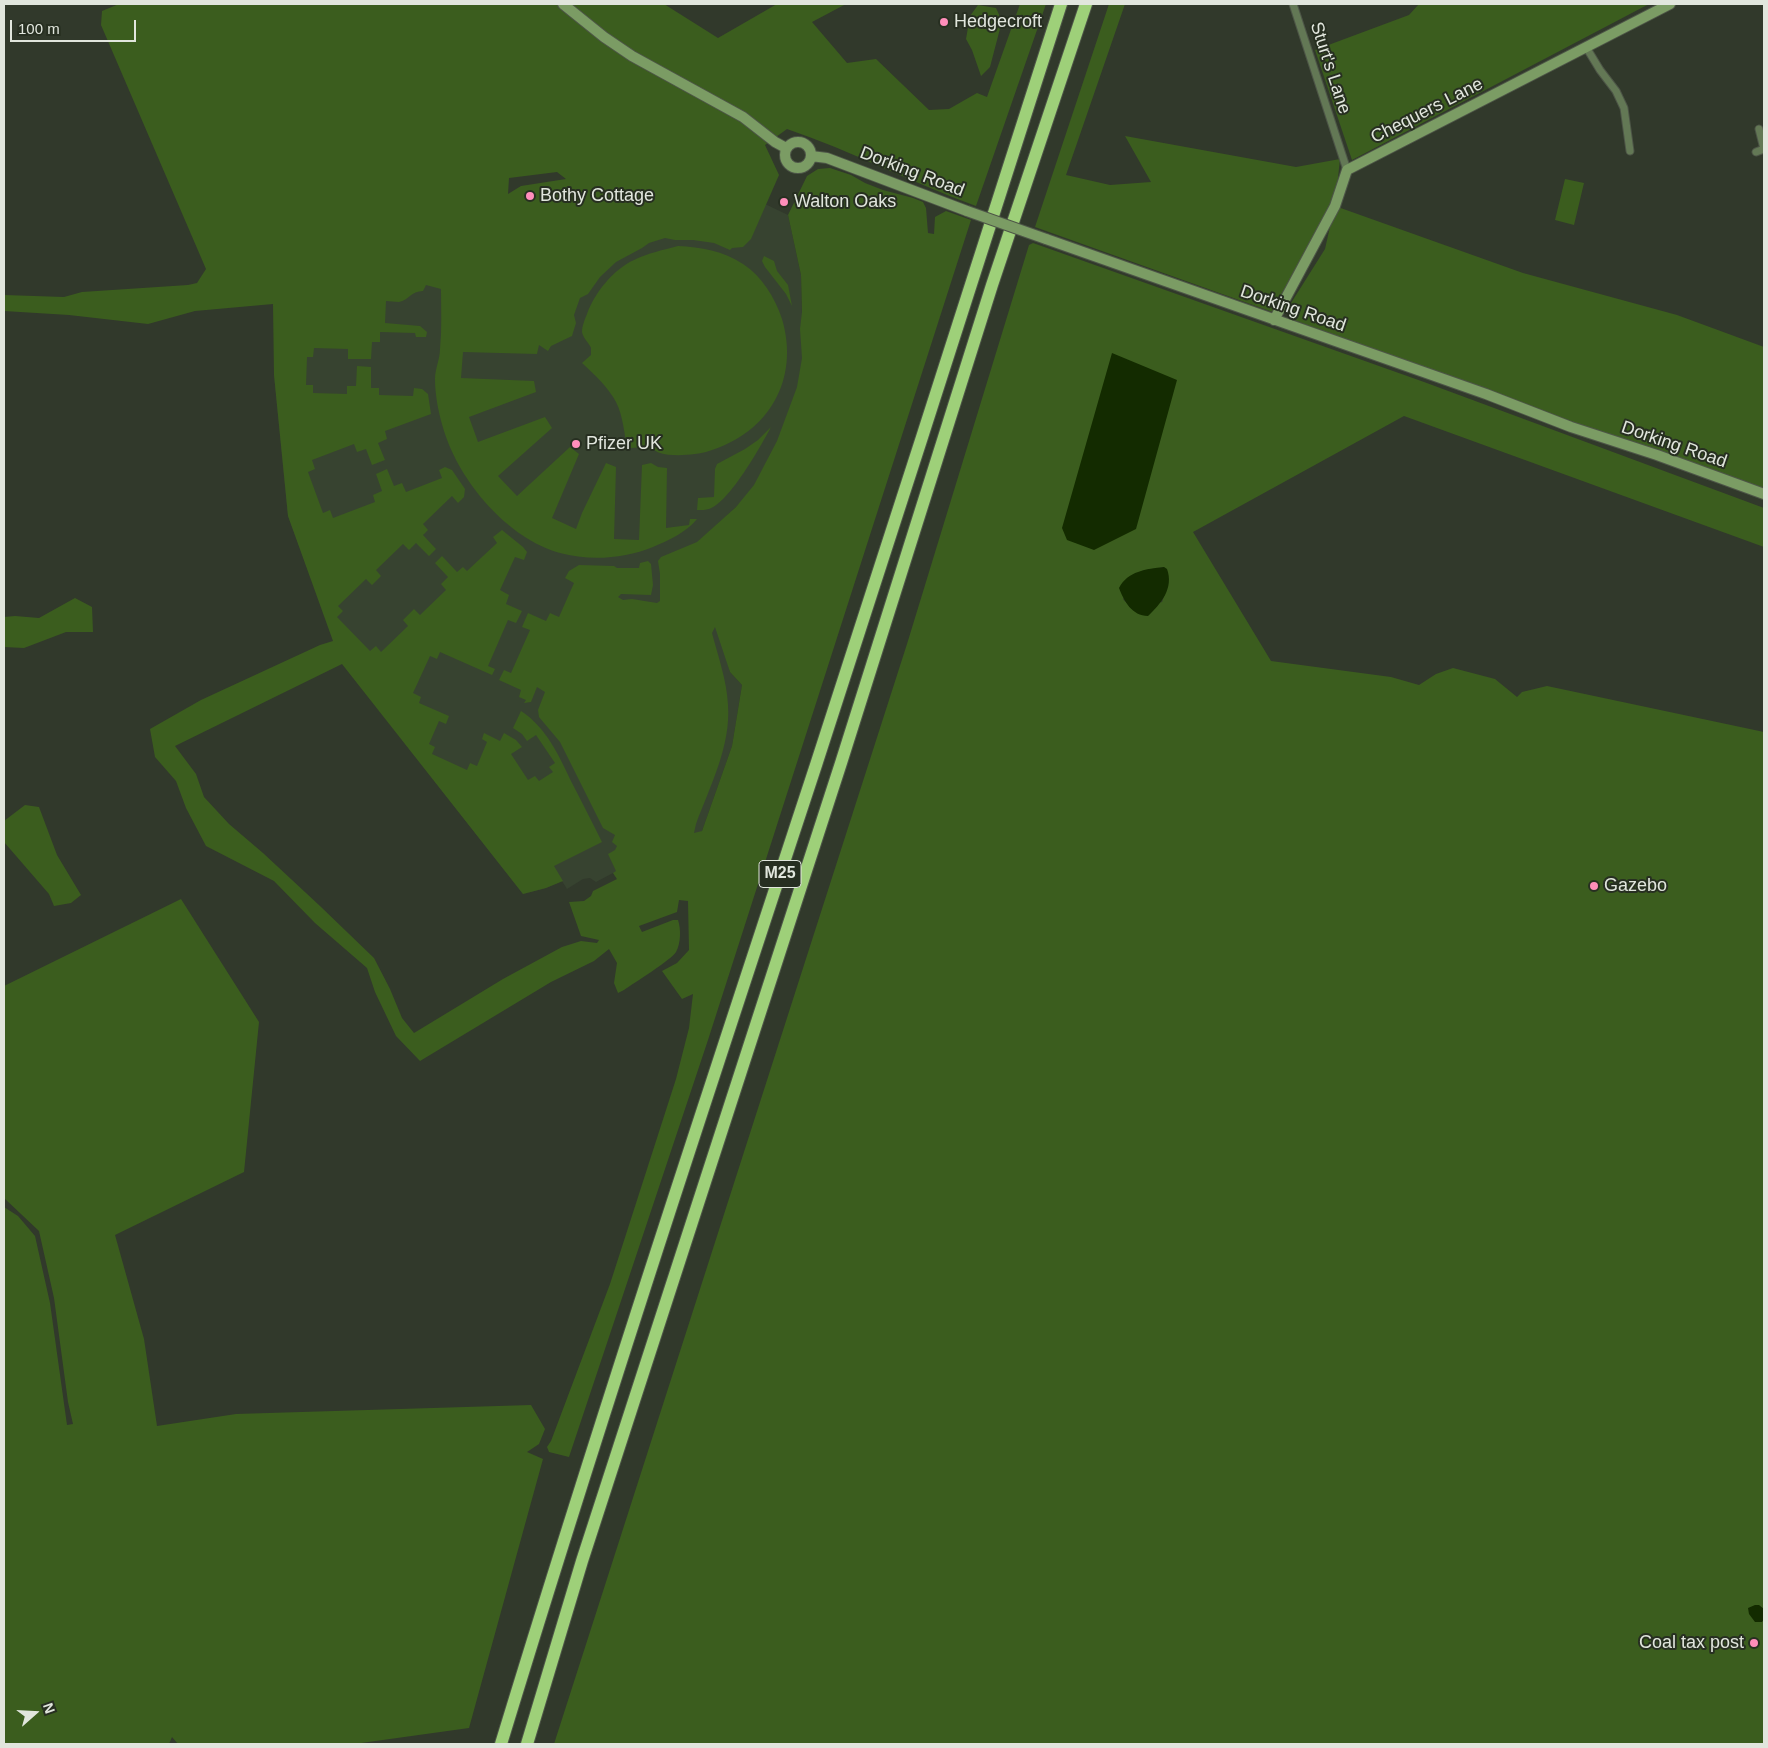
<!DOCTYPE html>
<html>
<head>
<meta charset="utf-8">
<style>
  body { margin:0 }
  #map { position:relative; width:1768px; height:1748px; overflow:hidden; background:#31392b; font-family:Helvetica,sans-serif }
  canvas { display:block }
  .frame { position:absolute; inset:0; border:5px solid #e1e6dd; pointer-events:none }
  .north { position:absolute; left:10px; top:1688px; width:50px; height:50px; -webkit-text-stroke:4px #272f21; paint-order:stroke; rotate:71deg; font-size:14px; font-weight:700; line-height:20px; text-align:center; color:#e1e6dd }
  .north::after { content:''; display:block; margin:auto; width:18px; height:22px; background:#e1e6dd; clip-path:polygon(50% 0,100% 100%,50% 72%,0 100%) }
  .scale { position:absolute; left:10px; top:20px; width:126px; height:22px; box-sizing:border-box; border:2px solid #e1e6dd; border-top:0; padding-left:6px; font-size:15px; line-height:18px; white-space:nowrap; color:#e1e6dd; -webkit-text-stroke:4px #272f21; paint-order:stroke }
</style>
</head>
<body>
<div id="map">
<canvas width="1768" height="1748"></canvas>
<div class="frame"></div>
<div class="north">N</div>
<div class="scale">100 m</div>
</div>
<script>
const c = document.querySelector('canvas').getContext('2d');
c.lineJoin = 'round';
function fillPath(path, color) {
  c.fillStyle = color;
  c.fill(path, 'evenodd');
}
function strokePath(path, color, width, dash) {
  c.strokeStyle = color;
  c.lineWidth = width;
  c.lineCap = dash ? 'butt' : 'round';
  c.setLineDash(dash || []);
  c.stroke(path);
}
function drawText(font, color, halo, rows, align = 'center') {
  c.font = font + ' Helvetica,sans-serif';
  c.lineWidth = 4;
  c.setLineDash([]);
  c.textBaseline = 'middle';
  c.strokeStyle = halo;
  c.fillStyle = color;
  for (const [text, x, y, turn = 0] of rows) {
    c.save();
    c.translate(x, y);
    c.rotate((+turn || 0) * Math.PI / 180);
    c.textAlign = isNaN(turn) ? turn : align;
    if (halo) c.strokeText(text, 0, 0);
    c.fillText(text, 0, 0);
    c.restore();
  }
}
fillPath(new Path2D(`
  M765 204 788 215 801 275 802 313 827 415 736 507 697 543 730 672 742 685 732 746 702 831 617 879 613 873 596 882 590 878 583 879 567 889 562 881 546 888 523 894 342 663 288 516 274 375V356L319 339 392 290Z`), '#374330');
fillPath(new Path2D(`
  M119 4H664L718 38 777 4H846L812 22 847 63 876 59 929 110 949 109 977 93 987 97 1020 4H1046L976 206C912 183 852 151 787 129L765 145 779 175 751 239 743 247 732 248 730 250 714 243 693 240H675L665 238 649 243 642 248 616 262 600 277 588 294 580 298 574 315 576 323 572 336 551 346 548 351 539 345 537 354 463 352 461 378 534 381 536 392 469 417 478 442 545 417 552 428 498 476 517 496 570 447 579 454 552 518 576 529 582 513 606 463 616 467 614 539 639 540 642 465 651 463 658 467 667 468 666 528 689 525 690 519H697C687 532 667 541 653 547 624 559 589 561 560 553 507 538 460 482 444 431 439 415 435 396 435 379 435 369 440 359 440 349 442 329 441 309 441 289L426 285 423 291C411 291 409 300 399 302 395 302 390 301 386 301L385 323 420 326 427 332 426 337H416L415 333 380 332V342H372L371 359H348V349L314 348 313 357H307L306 385H313V393L347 394V386H356L357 366 371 367V388H379V395L413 396 414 388 422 389 428 394 431 414 385 431 387 439 378 443 385 460 372 465 366 449 357 452 354 444 312 460 315 469 308 472 323 513 330 510 333 518 375 502 373 495 382 491 376 474 387 469 394 486 402 483 406 492 442 478 439 470 445 467 452 470 465 489 464 497 458 503 452 496 423 524 428 530 423 535 436 549 429 556 416 543 409 550 403 544 376 570 381 576 372 585 366 579 338 606 343 611 337 617 370 651 376 646 381 652 408 626 403 620 414 609 420 615 446 590 441 584 448 577 435 563 442 556 457 572 463 567 467 571 497 543 493 537 502 530 523 547 527 552 524 560 515 557 500 590 509 595 506 604 522 611 516 623 508 620 488 666 495 669 492 675 440 652 437 659 430 656 413 693 421 697 419 703 449 716 446 724 439 721 429 744 435 747 432 754 467 770 470 763 477 766 487 742 482 739 484 733 500 741 504 733 516 740 522 747 511 754 528 780 535 776 539 781 553 772 549 767 555 763 536 735 527 741 522 734 513 728 521 711C547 728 559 756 572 783 582 802 592 822 602 842L554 866 563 881 546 888 523 894 342 664 175 746 196 774 204 797 229 824 263 853 320 906 374 958 390 989 402 1018 414 1033 503 979 562 947 581 941 597 943 599 940 581 936 569 902 584 901 591 896 593 891 617 879 613 873 616 871 608 854 615 850 617 846 612 842 615 835 603 828 560 742 539 717 538 710 545 692 537 687 531 702 524 703 526 700 519 697 521 690 499 680 504 670 511 673 530 630 522 627 528 613 546 621 550 613 559 617 574 583 565 578 569 571 579 565 614 566 617 568H639L640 563 648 561 651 564 653 585 651 595 621 594 618 597 623 600 632 599 657 603 660 601V574L658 561 661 557 697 542 736 507 754 485 777 441 797 387 802 358 800 329 802 312 801 275 788 215 807 176 818 169 830 168 851 175 865 183 883 190 913 198 923 202 926 208 928 233 934 234 935 217 946 211 971 220 708 1040 569 1457 549 1452 547 1447 551 1441 610 1284 676 1079 689 1028 693 994 682 999 662 971 677 963 689 950 688 901 679 900 677 912 639 926 642 932 673 920H678C681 929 681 943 676 952 671 960 634 983 624 990L618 993 614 983 617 963 609 949 594 961 551 982 420 1061 396 1036 375 992 367 968 315 923 274 881 206 846 186 808 176 781 155 757 150 729 201 700 320 645 333 641 288 516 274 375 273 304 195 311 148 324 69 315 4 311V295L64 297 82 292 188 285 197 283 206 269 101 25 102 11ZM557 172 566 179 521 186 508 194 509 178ZM715 627 730 672 742 685 732 746 702 831 694 833 696 824C710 786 731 746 728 705 727 681 718 656 712 633Z
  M1109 4H1125L1066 175 1110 185 1151 182 1125 136 1296 167 1340 159 1335 206 1523 273 1677 315 1764 347V492L1291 319 1286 311 1325 249 1334 209 1278 314 1035 227Z
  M1419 4H1649L1352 160 1315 50 1409 15Z
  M978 5 996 8 1002 21 990 67 981 76 972 50 966 39 970 16Z
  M1565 179 1584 183 1574 225 1555 220Z
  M1033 243 1424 382 1764 508V547L1404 416 1193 532 1271 661 1391 677 1419 685 1436 674 1453 668 1495 679 1517 697 1522 692 1547 686 1764 732V1744H554L907 644 1029 245ZM1164 567 1168 585 1162 602 1132 609 1123 599 1141 571Z
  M678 246C701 247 723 251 743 264 762 276 775 298 782 319 800 379 769 433 709 451 697 455 672 457 660 453 656 452 654 449 650 448 643 447 634 448 627 448 624 432 623 416 616 402 608 387 594 374 582 363L591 355V348C589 343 583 338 582 332 582 326 585 319 587 314 595 292 614 269 634 260 648 253 663 250 678 246Z
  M764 256 774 261 777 271 788 285 792 306 786 294 765 267 762 261Z
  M771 427C761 446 729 503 709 509 706 510 701 510 697 510L698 498 714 497 715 469 717 464 745 449 758 440Z
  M75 598 92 607 93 632H66L24 648 4 647V617L15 616 39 618Z
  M25 805 39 807 57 855 81 895 71 903 54 906 49 894 4 842V821Z
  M181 899 259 1022 244 1172 115 1235 144 1339 157 1426 236 1414 531 1405 545 1429 539 1444 527 1452 543 1459 469 1728 354 1744H178L172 1737 169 1744H4V1207L18 1216 35 1236 50 1303 67 1425 73 1424 68 1402 54 1298 39 1231 4 1198V986Z`), '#3b5d1e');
fillPath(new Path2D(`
  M1112 353 1177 380 1136 529 1094 550 1067 540 1062 528Z
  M1164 567 1167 569C1174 588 1161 604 1148 616 1132 616 1124 601 1119 588 1128 571 1146 569 1164 567Z
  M1755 1605H1759L1764 1609V1619L1762 1622H1755L1749 1614 1748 1608Z`), '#132b00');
const minor = new Path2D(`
  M1293 4 1347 170
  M1586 47 1600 70 1616 91 1624 108 1630 151
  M1759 129 1764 149
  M1756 152 1764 149`);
const secondary = new Path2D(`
  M563 4 604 37 632 56 743 117 775 142 786 148
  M785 155a13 13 0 1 1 26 0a13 13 0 1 1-26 0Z
  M811 156 827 158 967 211
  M1046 239 1486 394 1571 427 1657 455 1764 494
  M1274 320 1335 206 1347 170 1670 4`);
const motorway = new Path2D(`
  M501 1744C601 1416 709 1090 816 765 899 512 979 257 1061 4
  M527 1744 582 1561 841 763 992 285 1086 4`);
strokePath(minor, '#4d5547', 9);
strokePath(secondary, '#4d5547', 12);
strokePath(motorway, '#4d5547', 14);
strokePath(minor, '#637855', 7);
strokePath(secondary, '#7b9c64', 10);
strokePath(motorway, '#9ed079', 12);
const secondaryBridge = new Path2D(`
  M967 211 1046 239`);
strokePath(secondaryBridge, '#4d5547', 12, []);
strokePath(secondaryBridge, '#7b9c64', 10);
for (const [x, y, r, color] of [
  [944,22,5,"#ff8ebb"],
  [530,196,5,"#ff8ebb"],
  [784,202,5,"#ff8ebb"],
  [576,444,5,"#ff8ebb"],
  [1594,886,5,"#ff8ebb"],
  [1754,1643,5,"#ff8ebb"]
]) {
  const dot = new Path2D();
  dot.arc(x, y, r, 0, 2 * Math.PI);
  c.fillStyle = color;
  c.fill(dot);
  strokePath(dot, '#272f21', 2);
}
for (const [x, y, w] of [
  [780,874,42]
]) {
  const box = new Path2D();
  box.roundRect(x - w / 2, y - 13.5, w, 27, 4);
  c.fillStyle = '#272f21';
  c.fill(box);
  strokePath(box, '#e1e6dd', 1);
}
drawText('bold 16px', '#e1e6dd', null, [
  ["M25",780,874]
]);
drawText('18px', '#e1e6dd', '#272f21', [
  ["Hedgecroft",954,22],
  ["Bothy Cottage",540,196],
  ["Walton Oaks",794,202],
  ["Pfizer UK",586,444],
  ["Gazebo",1604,886],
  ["Coal tax post",1744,1643,"right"]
], 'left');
drawText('18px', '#e1e6dd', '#272f21', [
  ["Sturt's Lane",1330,68,72],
  ["Chequers Lane",1427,111,-27],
  ["Dorking Road",912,172,21],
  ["Dorking Road",1293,309,19],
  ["Dorking Road",1674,445,19]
]);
</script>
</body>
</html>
